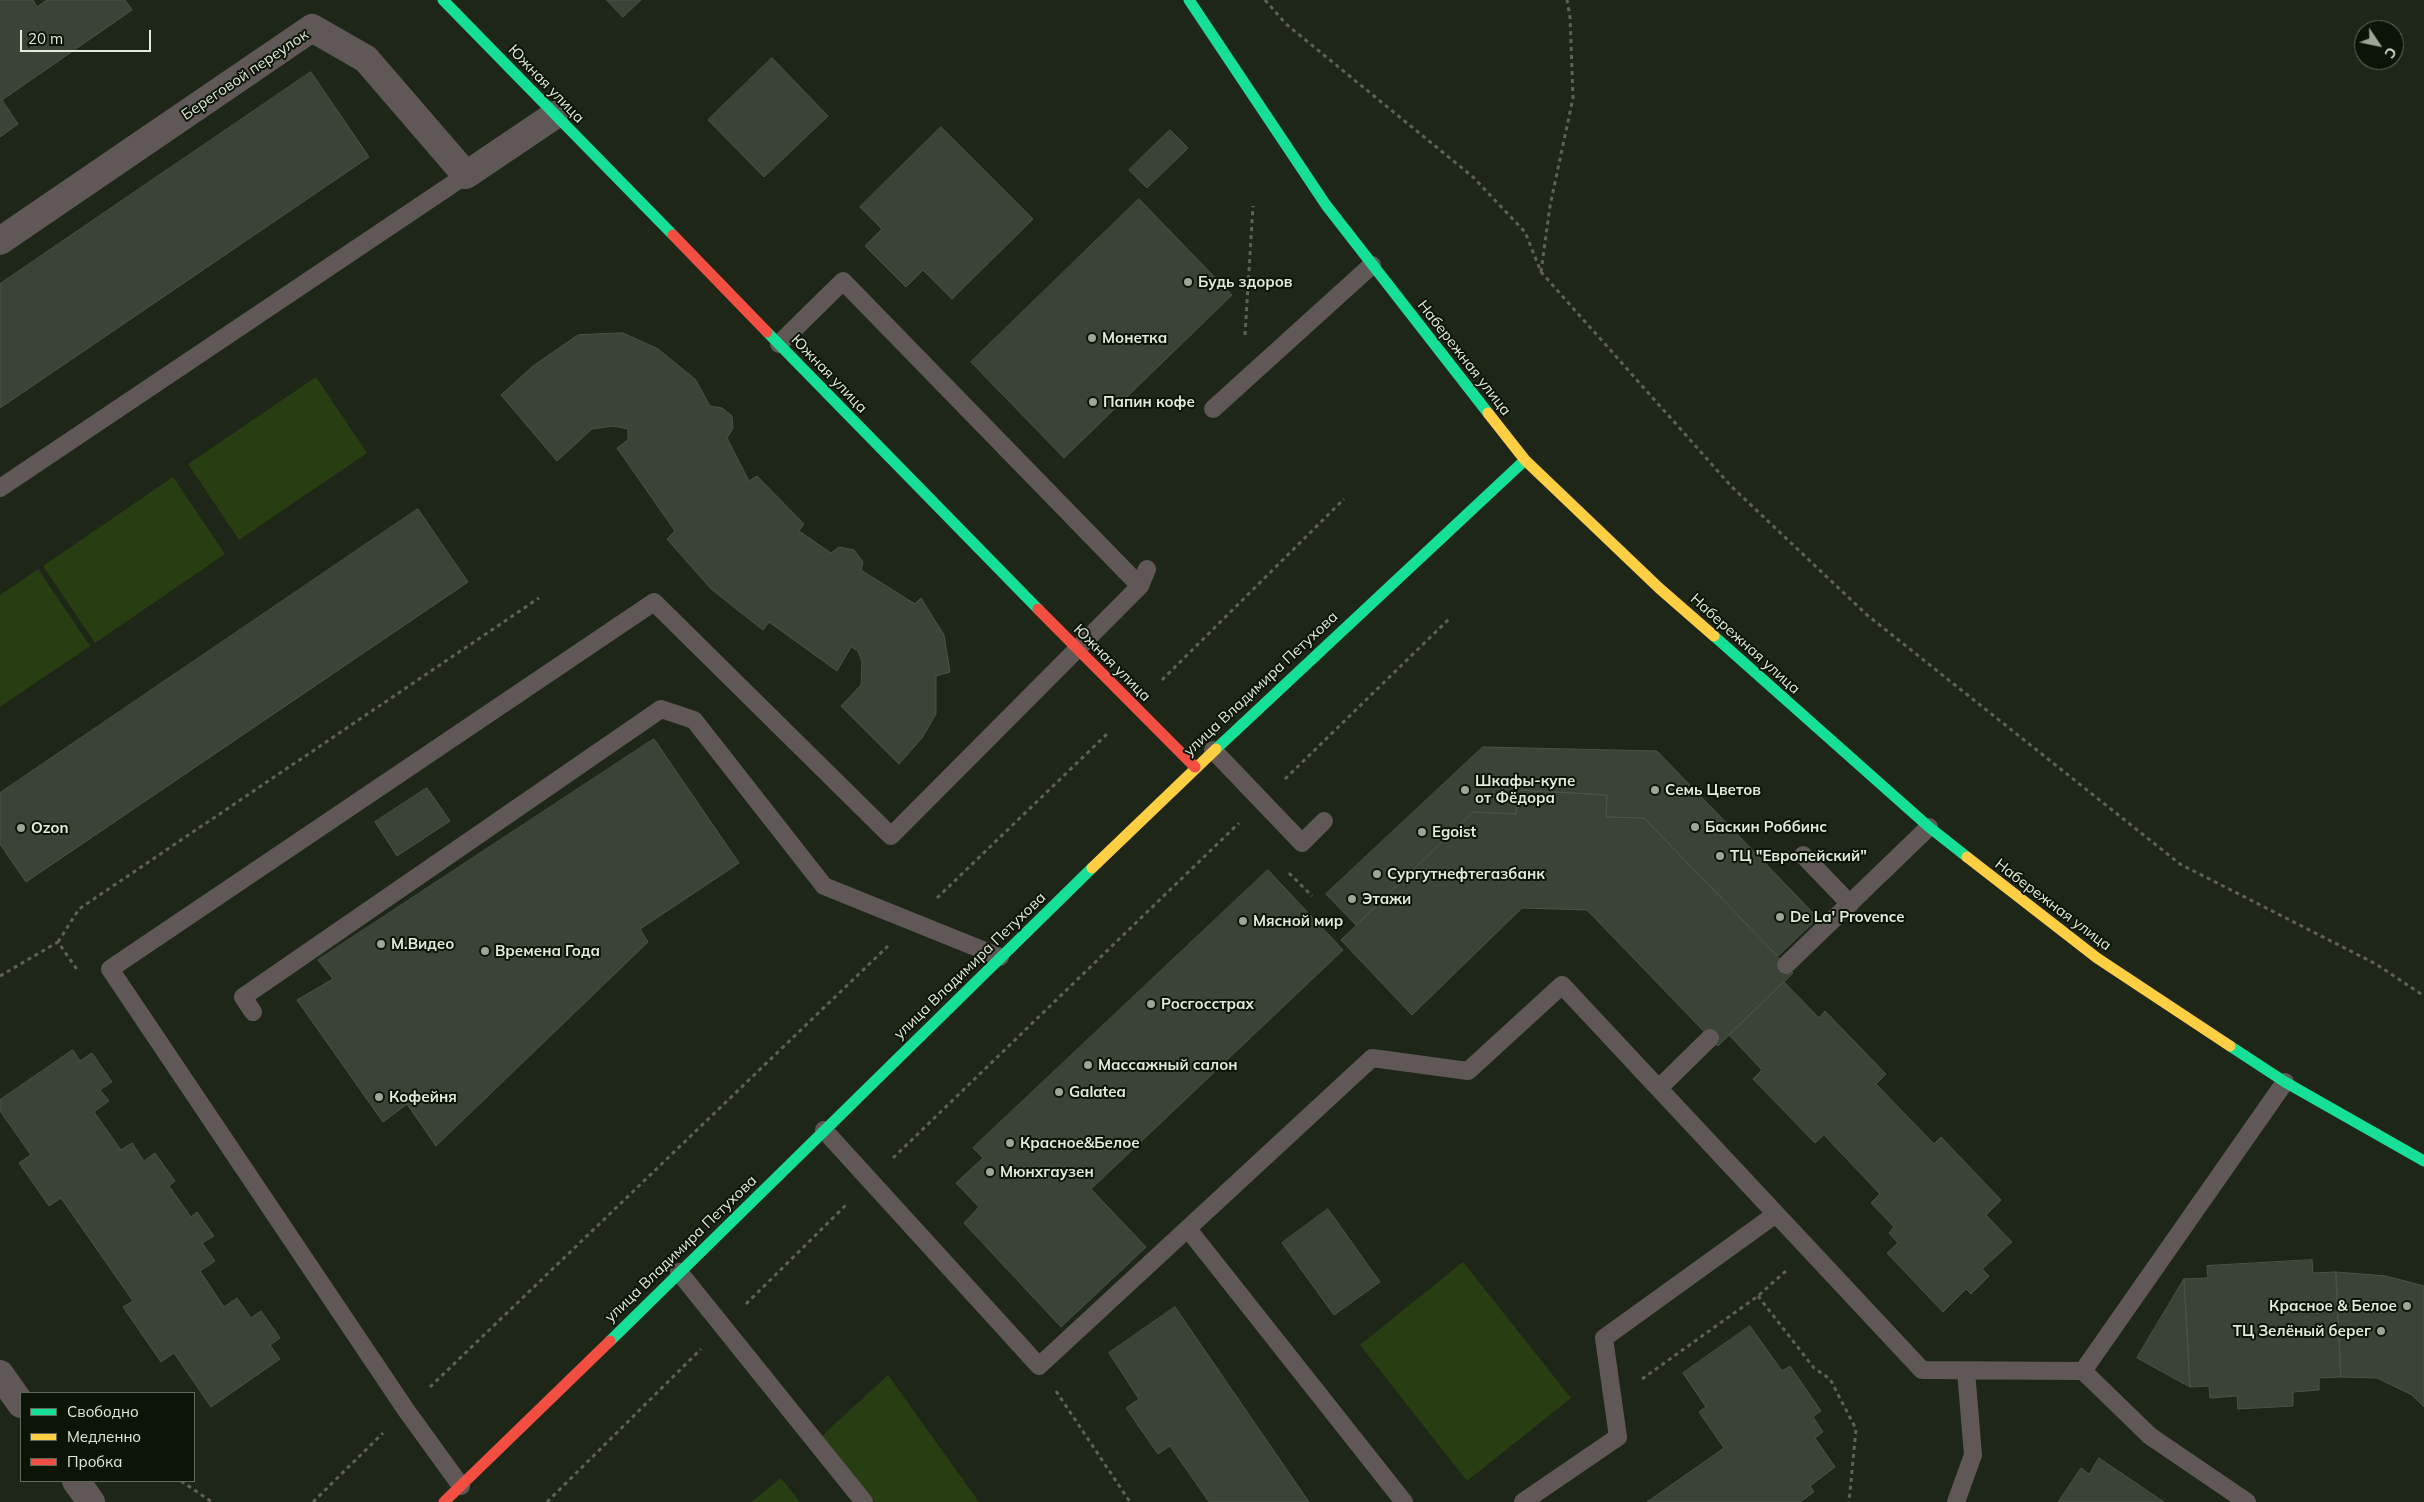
<!DOCTYPE html>
<html>
<head>
<meta charset="utf-8">
<style>
  body { margin:0 }
  #map { position:relative; width:2424px; height:1502px; overflow:hidden; background:#1e2618; font-family:Mulish,sans-serif }
  canvas { display:block }
  .legend { position:absolute; left:20px; top:1392px; width:175px; height:90px; box-sizing:border-box; background:#0c1307; border:1px solid #61695b; margin:0; padding:6px 9px; list-style:none; font-size:15px; color:#e1ebda }
  .legend li { display:flex; align-items:center; gap:10px; height:25px }
  .legend b { width:25px; border:1px solid #61695b }
  .north { position:absolute; left:2354px; top:20px; width:50px; height:50px; box-sizing:border-box; background:#0c1307; border:1px solid #61695b; border-radius:50%; rotate:124deg; font-size:14px; font-weight:700; line-height:20px; text-align:center; color:#e1ebda }
  .north::after { content:''; display:block; margin:auto; width:18px; height:22px; background:#9da696; clip-path:polygon(50% 0,100% 100%,50% 72%,0 100%) }
  .scale { position:absolute; left:20px; top:30px; width:131px; height:22px; box-sizing:border-box; border:2px solid #e1ebda; border-top:0; padding-left:6px; font-size:15px; line-height:18px; white-space:nowrap; color:#e1ebda; -webkit-text-stroke:4px #0c1307; paint-order:stroke }
</style>
</head>
<body>
<div id="map">
<canvas width="2424" height="1502"></canvas>
<ul class="legend">
<li><b style="height:6px;background:#16e098"></b>Свободно</li>
<li><b style="height:6px;background:#ffcf43"></b>Медленно</li>
<li><b style="height:6px;background:#f24e42"></b>Пробка</li>
</ul>
<div class="north">С</div>
<div class="scale">20 m</div>
</div>
<script>
const c = document.querySelector('canvas').getContext('2d');
c.lineJoin = 'round';
function fillPath(path, color) {
  c.fillStyle = color;
  c.fill(path, 'evenodd');
}
function strokePath(path, color, width, dash) {
  c.strokeStyle = color;
  c.lineWidth = width;
  c.lineCap = dash ? 'butt' : 'round';
  c.setLineDash(dash || []);
  c.stroke(path);
}
function drawText(font, color, halo, rows, align = 'center') {
  c.font = font + ' Mulish,sans-serif';
  c.lineWidth = 4;
  c.setLineDash([]);
  c.textBaseline = 'middle';
  c.strokeStyle = halo;
  c.fillStyle = color;
  for (const [text, x, y, turn = 0] of rows) {
    c.save();
    c.translate(x, y);
    c.rotate((+turn || 0) * Math.PI / 180);
    c.textAlign = isNaN(turn) ? turn : align;
    if (halo) c.strokeText(text, 0, 0);
    c.fillText(text, 0, 0);
    c.restore();
  }
}
fillPath(new Path2D(`
  M316 377 367 453 239 540 188 464Z
  M173 477 225 554 95 643 43 566Z
  M38 569 90 646 0 707V595Z
  M1463 1262 1571 1398 1467 1481 1360 1345Z
  M888 1375 979 1502H875L822 1436Z
  M781 1478 800 1502H751Z`), '#273e12');
const building = new Path2D(`
  M0 0H33L37 7 47 0H125L132 10 2 100 18 124 0 137Z
  M607 0H641L623 17Z
  M772 58 828 116 764 177 708 120Z
  M311 72 369 157 0 408V284Z
  M941 127 1033 219 952 299 923 270 906 287 865 246 882 229 860 207Z
  M1170 130 1188 148 1147 188 1129 170Z
  M1139 199 1232 295 1064 458 971 362Z
  M623 333 658 349 695 379 710 406 722 408 732 416 733 428 727 438 749 481 757 476 804 524 799 531 831 553 839 547 854 550 863 562 861 570 915 604 921 598 944 635 950 672 936 676V714L922 738 899 764 841 706 861 685 862 662 858 651 851 647 837 671 769 622 763 630 711 589 667 539 675 531 617 448 628 440V429L613 426 592 429 557 461 501 395 533 366 578 335Z
  M418 509 468 582 26 882 0 844V793Z
  M654 739 739 863 640 929 648 942 436 1146 407 1104 383 1122 297 1000 333 979 318 960Z
  M1483 747 1657 751 1818 918 1778 956 1644 818 1606 817 1607 795 1518 790 1516 814 1473 812 1356 925 1326 894Z
  M427 788 450 821 397 856 375 822Z
  M1518 790 1607 795 1606 817 1644 818 1793 973 1718 1046 1587 910 1522 908 1412 1015 1341 940 1473 812 1516 814Z
  M1268 870 1343 950 1091 1189 1146 1247 1061 1327 964 1223 979 1207 956 1183 983 1158 973 1148Z
  M1784 982 1819 1018 1825 1011 1886 1074 1876 1084 1934 1144 1941 1137 2001 1200 1986 1215 2012 1242 1982 1269 1989 1276 1971 1294 1966 1289 1943 1312 1887 1253 1898 1243 1889 1233 1894 1227 1871 1203 1880 1194 1824 1135 1815 1143 1753 1079 1762 1070 1729 1035Z
  M73 1050 80 1061 92 1053 112 1082 100 1090 109 1101 94 1112 121 1150 132 1143 144 1161 155 1153 175 1181 169 1186 191 1217 197 1212 214 1236 202 1243 215 1261 200 1271 224 1307 237 1298 251 1318 261 1311 280 1338 270 1345 280 1359 211 1407 174 1353 161 1362 123 1307 133 1301 61 1198 49 1206 19 1163 31 1155 0 1111V1100Z
  M1328 1209 1380 1282 1334 1315 1282 1243Z
  M2312 1260 2313 1273 2336 1272 2341 1377 2319 1378V1390L2293 1392V1406L2238 1409 2237 1396 2210 1398 2209 1386 2190 1387 2184 1279 2208 1278 2207 1266Z
  M2336 1272 2386 1276 2424 1286V1407L2412 1395 2377 1378 2341 1377Z
  M2184 1279 2190 1387 2137 1358Z
  M1175 1307 1309 1502H1209L1170 1446 1158 1454 1126 1408 1139 1399 1109 1353Z
  M1750 1326 1782 1371 1790 1366 1821 1411 1813 1417 1823 1432 1815 1438 1835 1467 1810 1486 1814 1492 1800 1502H1647L1724 1448 1699 1412 1706 1407 1683 1373Z
  M2099 1458 2164 1502H2058L2081 1468 2089 1474Z`);
fillPath(building, '#3b4236');
strokePath(building, '#4b5246', 1);
strokePath(new Path2D(`
  M1265 0 1286 24 1473 177 1525 232 1541 272 1731 486 1867 615 2180 864 2376 964 2424 996
  M1541 272 1550 206 1573 98 1570 17 1567 0
  M1245 335 1253 206
  M1162 680 1344 499
  M1285 779 1450 618
  M1289 873 1312 896
  M937 898 1109 732
  M58 942 79 909 539 598
  M0 976 58 942 78 971
  M893 1158 1239 823
  M1758 1296 1814 1368 1830 1379 1856 1429 1849 1502
  M746 1304 848 1203
  M1642 1379 1758 1296 1787 1270
  M430 1387 888 946
  M1056 1391 1130 1502
  M181 1481 212 1502
  M313 1502 383 1433
  M547 1502 701 1349`), '#625f5b', 3, [4, 4]);
strokePath(new Path2D(`
  M779 344 843 281 1140 586
  M1213 409 1372 265
  M0 488 466 175
  M1213 750 1302 843 1324 821
  M1803 855 1850 904
  M1786 965 1929 827
  M253 1012 243 997 661 709 694 720 824 886 1000 957
  M1659 1088 1710 1038
  M824 1130 1039 1366 1372 1058 1468 1071 1562 985 1922 1370 2083 1371 2285 1082
  M1188 1229 1404 1502
  M679 1272 864 1502
  M2083 1371 2150 1436 2247 1502
  M461 1486 406 1410 110 969 654 602 891 836 1140 586 1147 569
  M1523 1502 1618 1437 1604 1338 1776 1214
  M1956 1502 1973 1455 1966 1371`), '#605856', 18);
strokePath(new Path2D(`
  M0 241 312 28 366 59 466 175 555 115
  M0 1374 21 1404
  M76 1481 91 1502`), '#605856', 28);
strokePath(new Path2D(`
  M443 0 673 235
  M1189 0 1326 205 1488 413
  M767 332 1038 609
  M1714 636 1929 827 1967 857
  M1216 749 1525 460
  M2230 1046 2285 1082 2424 1161
  M610 1341 1092 868`), '#16e098', 11);
strokePath(new Path2D(`
  M1488 413 1525 460 1659 588 1714 636
  M1967 857 2097 958 2230 1046
  M1092 868 1216 749`), '#ffcf43', 11);
strokePath(new Path2D(`
  M673 235 767 332
  M1038 609 1195 767
  M444 1502 610 1341`), '#f24e42', 11);
for (const [x, y, r, color] of [
  [1188,282,5,"#9da696"],
  [1092,338,5,"#9da696"],
  [1093,402,5,"#9da696"],
  [1465,790,5,"#9da696"],
  [1655,790,5,"#9da696"],
  [1695,827,5,"#9da696"],
  [21,828,5,"#9da696"],
  [1422,832,5,"#9da696"],
  [1720,856,5,"#9da696"],
  [1377,874,5,"#9da696"],
  [1352,899,5,"#9da696"],
  [1780,917,5,"#9da696"],
  [1243,921,5,"#9da696"],
  [381,944,5,"#9da696"],
  [485,951,5,"#9da696"],
  [1151,1004,5,"#9da696"],
  [1088,1065,5,"#9da696"],
  [1059,1092,5,"#9da696"],
  [379,1097,5,"#9da696"],
  [1010,1143,5,"#9da696"],
  [990,1172,5,"#9da696"],
  [2407,1306,5,"#9da696"],
  [2381,1331,5,"#9da696"]
]) {
  const dot = new Path2D();
  dot.arc(x, y, r, 0, 2 * Math.PI);
  c.fillStyle = color;
  c.fill(dot);
  strokePath(dot, '#0c1307', 2);
}
drawText('15px', '#e1ebda', '#0c1307', [
  ["Береговой переулок",245,75,-34],
  ["Южная улица",546,84,46],
  ["Набережная улица",1464,358,52],
  ["Южная улица",829,374,46],
  ["Набережная улица",1745,644,42],
  ["Южная улица",1112,663,45],
  ["улица Владимира Петухова",1261,684,-43],
  ["Набережная улица",2053,905,37],
  ["улица Владимира Петухова",970,966,-44],
  ["улица Владимира Петухова",681,1249,-44]
]);
drawText('bold 15px', '#e1ebda', '#0c1307', [
  ["Будь здоров",1198,282],
  ["Монетка",1102,338],
  ["Папин кофе",1103,402],
  ["Шкафы-купе",1475,781],
  ["от Фёдора",1475,798],
  ["Семь Цветов",1665,790],
  ["Баскин Роббинс",1705,827],
  ["Ozon",31,828],
  ["Egoist",1432,832],
  ["ТЦ \"Европейский\"",1730,856],
  ["Сургутнефтегазбанк",1387,874],
  ["Этажи",1362,899],
  ["De La' Provence",1790,917],
  ["Мясной мир",1253,921],
  ["М.Видео",391,944],
  ["Времена Года",495,951],
  ["Росгосстрах",1161,1004],
  ["Массажный салон",1098,1065],
  ["Galatea",1069,1092],
  ["Кофейня",389,1097],
  ["Красное&Белое",1020,1143],
  ["Мюнхгаузен",1000,1172],
  ["Красное & Белое",2397,1306,"right"],
  ["ТЦ Зелёный берег",2371,1331,"right"]
], 'left');
</script>
</body>
</html>
